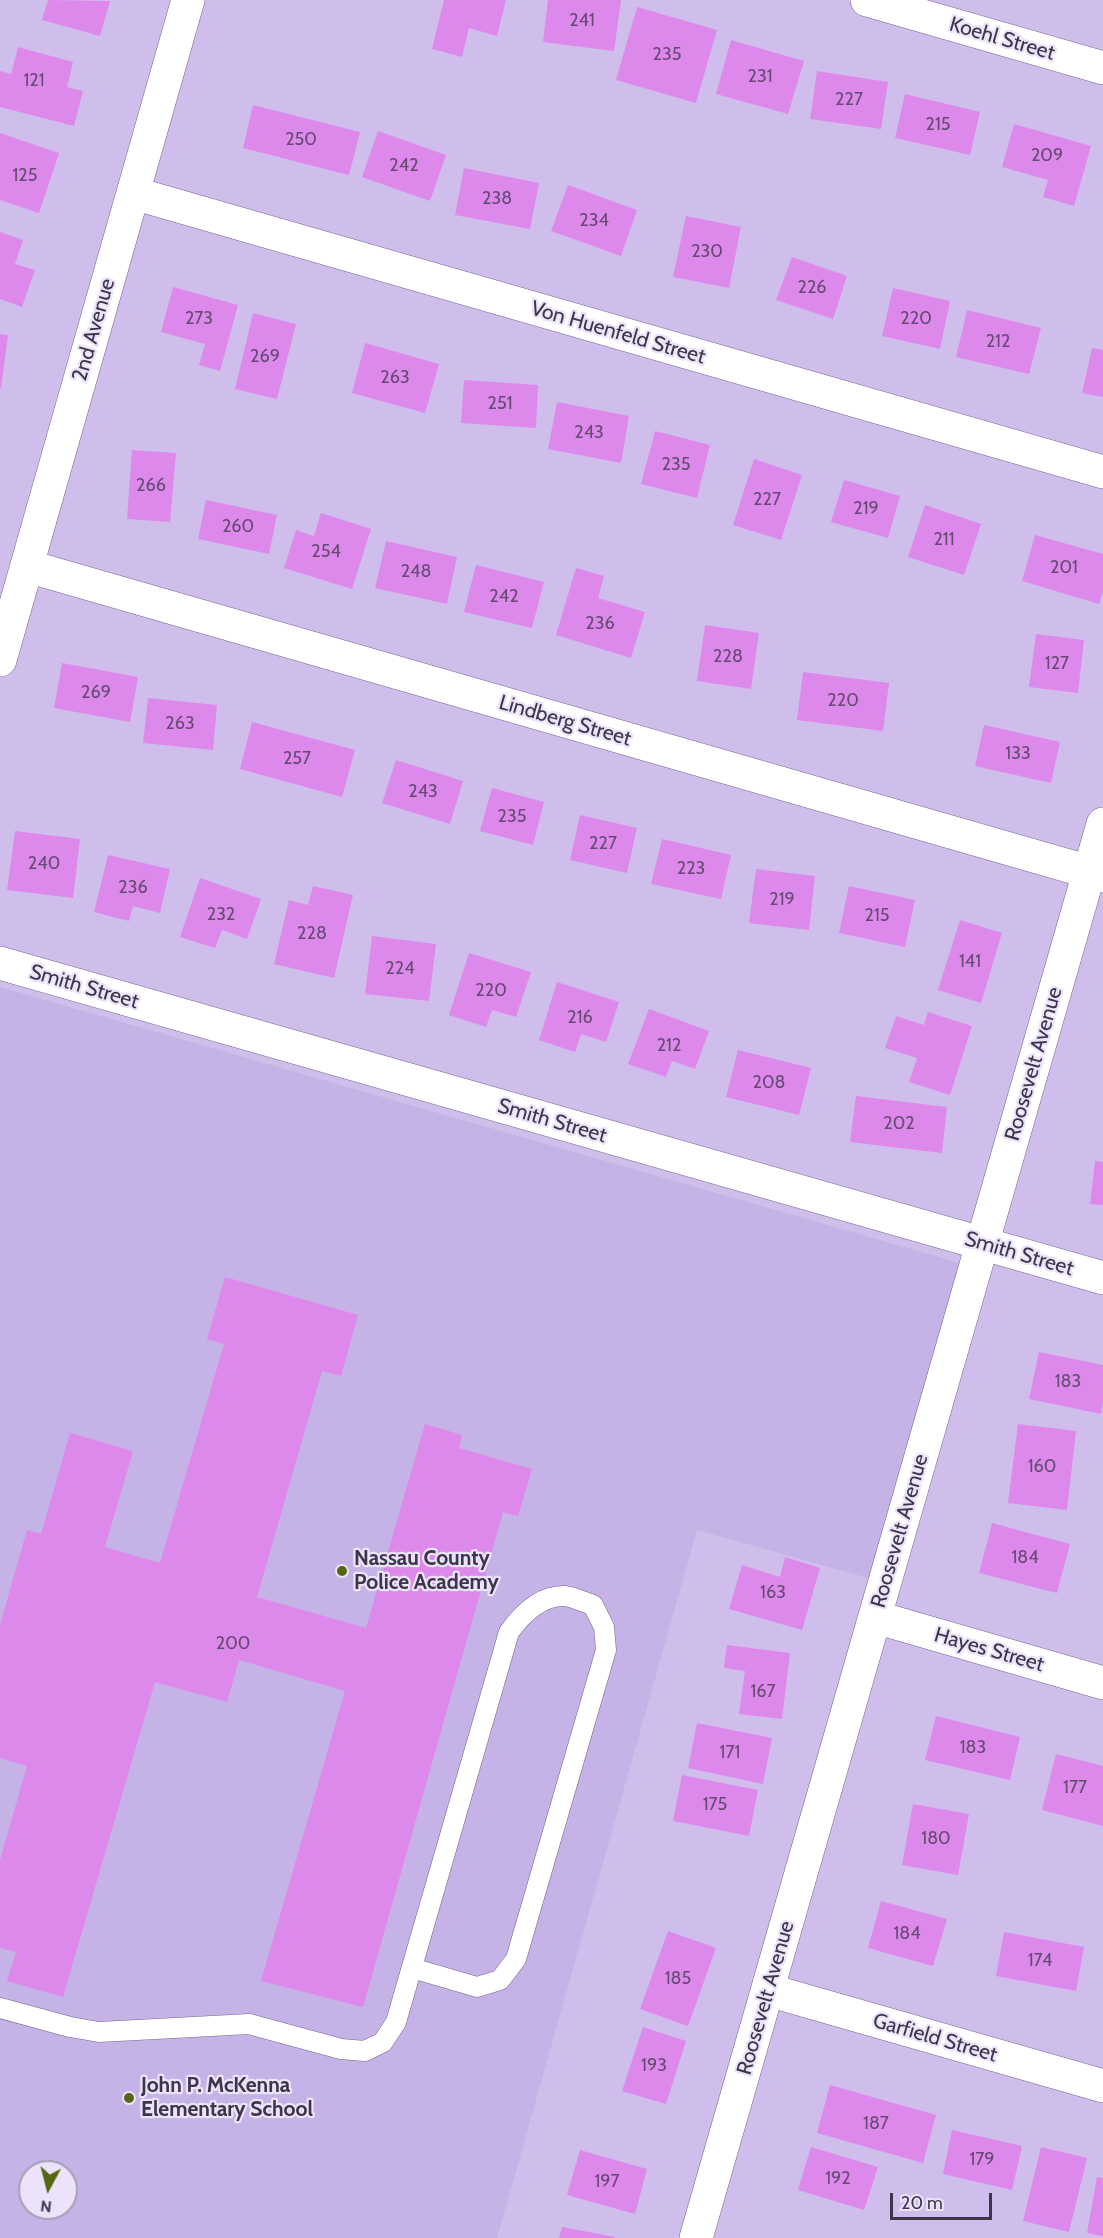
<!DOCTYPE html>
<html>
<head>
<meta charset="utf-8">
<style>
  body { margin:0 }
  #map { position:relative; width:1103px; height:2238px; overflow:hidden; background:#cfbeec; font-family:Cabin,sans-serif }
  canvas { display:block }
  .north { position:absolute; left:18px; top:2160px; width:60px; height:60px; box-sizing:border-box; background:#ece3fb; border:2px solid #a69eb4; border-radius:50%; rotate:187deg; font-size:16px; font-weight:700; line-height:24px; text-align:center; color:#3d3649 }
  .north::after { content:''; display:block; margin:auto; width:21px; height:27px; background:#556712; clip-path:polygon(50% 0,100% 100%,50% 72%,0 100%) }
  .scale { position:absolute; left:890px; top:2193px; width:102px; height:27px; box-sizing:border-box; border:3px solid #3d3649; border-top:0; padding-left:8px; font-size:18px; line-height:21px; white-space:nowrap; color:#3d3649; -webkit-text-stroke:4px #ece3fb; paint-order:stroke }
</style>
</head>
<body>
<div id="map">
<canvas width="1103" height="2238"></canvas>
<div class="north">N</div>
<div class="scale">20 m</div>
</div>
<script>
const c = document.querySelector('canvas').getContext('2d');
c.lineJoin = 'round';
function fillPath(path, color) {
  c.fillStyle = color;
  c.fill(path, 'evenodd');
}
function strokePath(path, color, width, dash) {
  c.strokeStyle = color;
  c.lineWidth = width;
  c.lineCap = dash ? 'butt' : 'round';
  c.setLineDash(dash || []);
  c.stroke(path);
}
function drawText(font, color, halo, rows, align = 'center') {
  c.font = font + ' Cabin,sans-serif';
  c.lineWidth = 4.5;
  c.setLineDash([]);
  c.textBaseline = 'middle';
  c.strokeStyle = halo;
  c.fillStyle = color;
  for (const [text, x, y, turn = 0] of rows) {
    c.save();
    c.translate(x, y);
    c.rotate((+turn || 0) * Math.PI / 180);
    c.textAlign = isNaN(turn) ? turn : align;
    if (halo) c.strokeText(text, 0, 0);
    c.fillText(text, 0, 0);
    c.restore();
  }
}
fillPath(new Path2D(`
  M0 987 963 1264 872 1579 697 1530 497 2238H0ZM30 2172H66V2208H30Z`), '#c5b2e6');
fillPath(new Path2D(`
  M48 0 110 1 100 36 42 20Z
  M444 0H506L497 36 469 28 462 57 432 49Z
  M548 0H621L614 51 543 42Z
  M637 7 717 30 696 103 616 80Z
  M731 40 804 61 788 114 716 94Z
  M18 47 73 62 67 87 83 91 74 126 0 107V71L11 74Z
  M817 71 888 82 881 129 810 119Z
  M905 94 980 112 970 155 895 138Z
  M253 105 360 132 349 175 243 148Z
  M1014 124 1091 146 1074 206 1043 197 1048 180 1002 167Z
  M378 131 446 155 430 201 362 177Z
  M0 133 59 153 39 213 0 200Z
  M464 168 539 183 530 229 455 215Z
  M568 185 637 210 621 256 551 231Z
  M686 216 741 227 729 288 673 277Z
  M0 232 23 240 15 264 35 270 22 307 0 299Z
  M792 257 847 276 833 319 776 300Z
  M173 287 238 305 220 371 199 365 205 344 161 332Z
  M893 288 950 301 940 349 882 336Z
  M967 310 1041 328 1029 374 956 357Z
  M253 313 296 324 277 399 235 389Z
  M0 334 8 335 1 388H0Z
  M365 343 439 364 425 413 352 393Z
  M1092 348 1103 350V397L1082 393Z
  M464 380 538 385 536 428 461 423Z
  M557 402 629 416 621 463 548 449Z
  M655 431 710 445 697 498 641 484Z
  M132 450 176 453 170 522 127 519Z
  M754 459 802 475 781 540 733 525Z
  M844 480 900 496 888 538 831 522Z
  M206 500 277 515 269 554 198 539Z
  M925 505 981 524 964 575 908 557Z
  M321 513 371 529 352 589 284 568 296 530 314 536Z
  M1035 535 1103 554V591L1099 604 1022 581Z
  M386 541 457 557 447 604 375 588Z
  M476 565 544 582 532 628 464 612Z
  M576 568 604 576 598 598 645 612 631 658 556 635Z
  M705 625 759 633 751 689 697 681Z
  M1036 634 1084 640 1078 693 1029 687Z
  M62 663 138 677 130 722 54 708Z
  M803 672 889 683 883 731 797 720Z
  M148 698 217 705 213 750 143 743Z
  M252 722 355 750 342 797 240 769Z
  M984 725 1060 742 1051 783 975 766Z
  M396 760 463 781 450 824 382 803Z
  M492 788 544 802 533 845 480 831Z
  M580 815 637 828 627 873 570 860Z
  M15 831 80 839 73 898 7 890Z
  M662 839 731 855 721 899 651 884Z
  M108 855 170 869 160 913 133 906 129 921 94 912Z
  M756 869 815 876 809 930 749 923Z
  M200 878 261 899 247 939 222 930 215 948 180 937Z
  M313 886 353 895 334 978 274 964 289 900 308 905Z
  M849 886 915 900 905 947 839 933Z
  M960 920 1002 933 981 1003 938 990Z
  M372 936 436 944 429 1001 365 994Z
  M469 953 531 972 516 1017 492 1010 486 1027 449 1015Z
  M557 982 619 1002 606 1042 581 1034 575 1052 539 1040Z
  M649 1009 709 1031 695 1069 672 1061 666 1077 628 1064Z
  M928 1012 972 1026 950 1095 909 1082 917 1058 885 1048 896 1016 924 1025Z
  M738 1050 811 1068 799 1115 726 1097Z
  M856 1096 947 1107 942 1153 850 1142Z
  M1095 1161 1103 1162V1205L1090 1204Z
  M225 1277 358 1315 341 1376 322 1371 257 1597 366 1628 425 1424 462 1435 459 1448 532 1469 518 1516 503 1512 363 2007 261 1981 345 1691 239 1660 227 1702 155 1682 63 1997 7 1981 16 1952 0 1948V1860L27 1766 0 1758V1625L27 1530 41 1534 70 1433 133 1451 105 1547 160 1563 224 1344 207 1339Z
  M1039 1352 1103 1365V1402L1101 1414 1029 1399Z
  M1018 1424 1076 1431 1067 1510 1008 1503Z
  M992 1523 1070 1544 1057 1593 979 1573Z
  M785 1557 820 1568 802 1630 729 1609 742 1565 780 1577Z
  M727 1645 790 1653 782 1719 739 1714 745 1671 724 1668Z
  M936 1716 1020 1737 1010 1780 925 1760Z
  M697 1723 772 1738 763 1784 688 1768Z
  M1056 1754 1103 1766V1826L1042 1810Z
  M682 1775 758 1790 749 1836 673 1821Z
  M913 1804 969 1814 958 1875 902 1865Z
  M881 1901 947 1919 933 1966 868 1948Z
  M668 1931 716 1948 688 2026 640 2009Z
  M1004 1932 1084 1947 1076 1991 996 1976Z
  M643 2027 686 2041 666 2104 622 2091Z
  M830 2085 936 2115 923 2163 817 2133Z
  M952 2130 1022 2146 1012 2190 943 2174Z
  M811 2147 878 2167 864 2210 798 2190Z
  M1041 2147 1087 2158 1069 2232 1023 2221Z
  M580 2150 647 2169 635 2214 567 2195Z
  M1097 2177 1103 2178V2236L1087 2233Z
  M562 2227 615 2237V2238H559Z`), '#dd89eb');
const lane = new Path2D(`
  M0 2008 70 2027 99 2032 249 2024 341 2049 365 2051 383 2042 396 2022 509 1632C522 1614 540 1595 565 1596 573 1597 584 1602 593 1605L604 1627 606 1650 516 1959 500 1980 477 1987 412 1968`);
const street = new Path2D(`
  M867 0 1103 68
  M133 193 1103 472
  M27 566 1103 876
  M0 660 188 0
  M0 963 1103 1278
  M875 1617 1103 1683
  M768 1990 1103 2086
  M696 2238 1103 824`);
strokePath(lane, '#75668f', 21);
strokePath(street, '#75668f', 34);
strokePath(lane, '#fff', 20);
strokePath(street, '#fff', 33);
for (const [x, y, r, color] of [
  [342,1571,6,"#556712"],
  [129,2098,6,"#556712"]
]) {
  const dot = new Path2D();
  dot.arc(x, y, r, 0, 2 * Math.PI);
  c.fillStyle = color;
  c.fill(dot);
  strokePath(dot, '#ece3fb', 2);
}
drawText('18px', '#654b72', null, [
  ["241",582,21],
  ["235",667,55],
  ["231",760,77],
  ["121",34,81],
  ["227",849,100],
  ["215",938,125],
  ["250",301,140],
  ["209",1047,156],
  ["242",404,166],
  ["125",25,176],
  ["238",497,199],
  ["234",594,221],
  ["230",707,252],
  ["226",812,288],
  ["273",199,319],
  ["220",916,319],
  ["212",998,342],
  ["269",265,357],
  ["263",395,378],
  ["251",500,404],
  ["243",589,433],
  ["235",676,465],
  ["266",151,486],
  ["227",767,500],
  ["219",866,509],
  ["260",238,527],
  ["211",944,540],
  ["254",326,552],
  ["201",1064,568],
  ["248",416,572],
  ["242",504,597],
  ["236",600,624],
  ["228",728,657],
  ["127",1057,664],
  ["269",96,693],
  ["220",843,701],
  ["263",180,724],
  ["133",1018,754],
  ["257",297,759],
  ["243",423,792],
  ["235",512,817],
  ["227",603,844],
  ["240",44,864],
  ["223",691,869],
  ["236",133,888],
  ["219",782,900],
  ["232",221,915],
  ["215",877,916],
  ["228",312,934],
  ["141",970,962],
  ["224",400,969],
  ["220",491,991],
  ["216",580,1018],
  ["212",669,1046],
  ["208",769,1083],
  ["202",899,1124],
  ["183",1068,1382],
  ["160",1042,1467],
  ["184",1025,1558],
  ["163",773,1593],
  ["200",233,1644],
  ["167",763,1692],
  ["183",973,1748],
  ["171",730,1753],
  ["177",1075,1788],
  ["175",715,1805],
  ["180",936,1839],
  ["184",907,1934],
  ["174",1040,1961],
  ["185",678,1979],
  ["193",654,2066],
  ["187",876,2124],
  ["179",982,2160],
  ["192",838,2179],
  ["197",607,2182]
]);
drawText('21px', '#3d3649', '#ece3fb', [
  ["Koehl Street",1002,39,16],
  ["2nd Avenue",94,330,-74],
  ["Von Huenfeld Street",618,333,16],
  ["Lindberg Street",565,721,16],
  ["Smith Street",84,987,16],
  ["Roosevelt Avenue",1034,1064,-74],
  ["Smith Street",552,1121,16],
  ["Smith Street",1019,1254,16],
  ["Roosevelt Avenue",900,1531,-74],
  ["Hayes Street",989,1650,16],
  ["Roosevelt Avenue",766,1998,-74],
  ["Garfield Street",935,2038,16]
]);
drawText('bold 21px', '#3d3649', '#ece3fb', [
  ["Nassau County",354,1559],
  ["Police Academy",354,1583],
  ["John P. McKenna",141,2086],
  ["Elementary School",141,2110]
], 'left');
</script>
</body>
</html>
